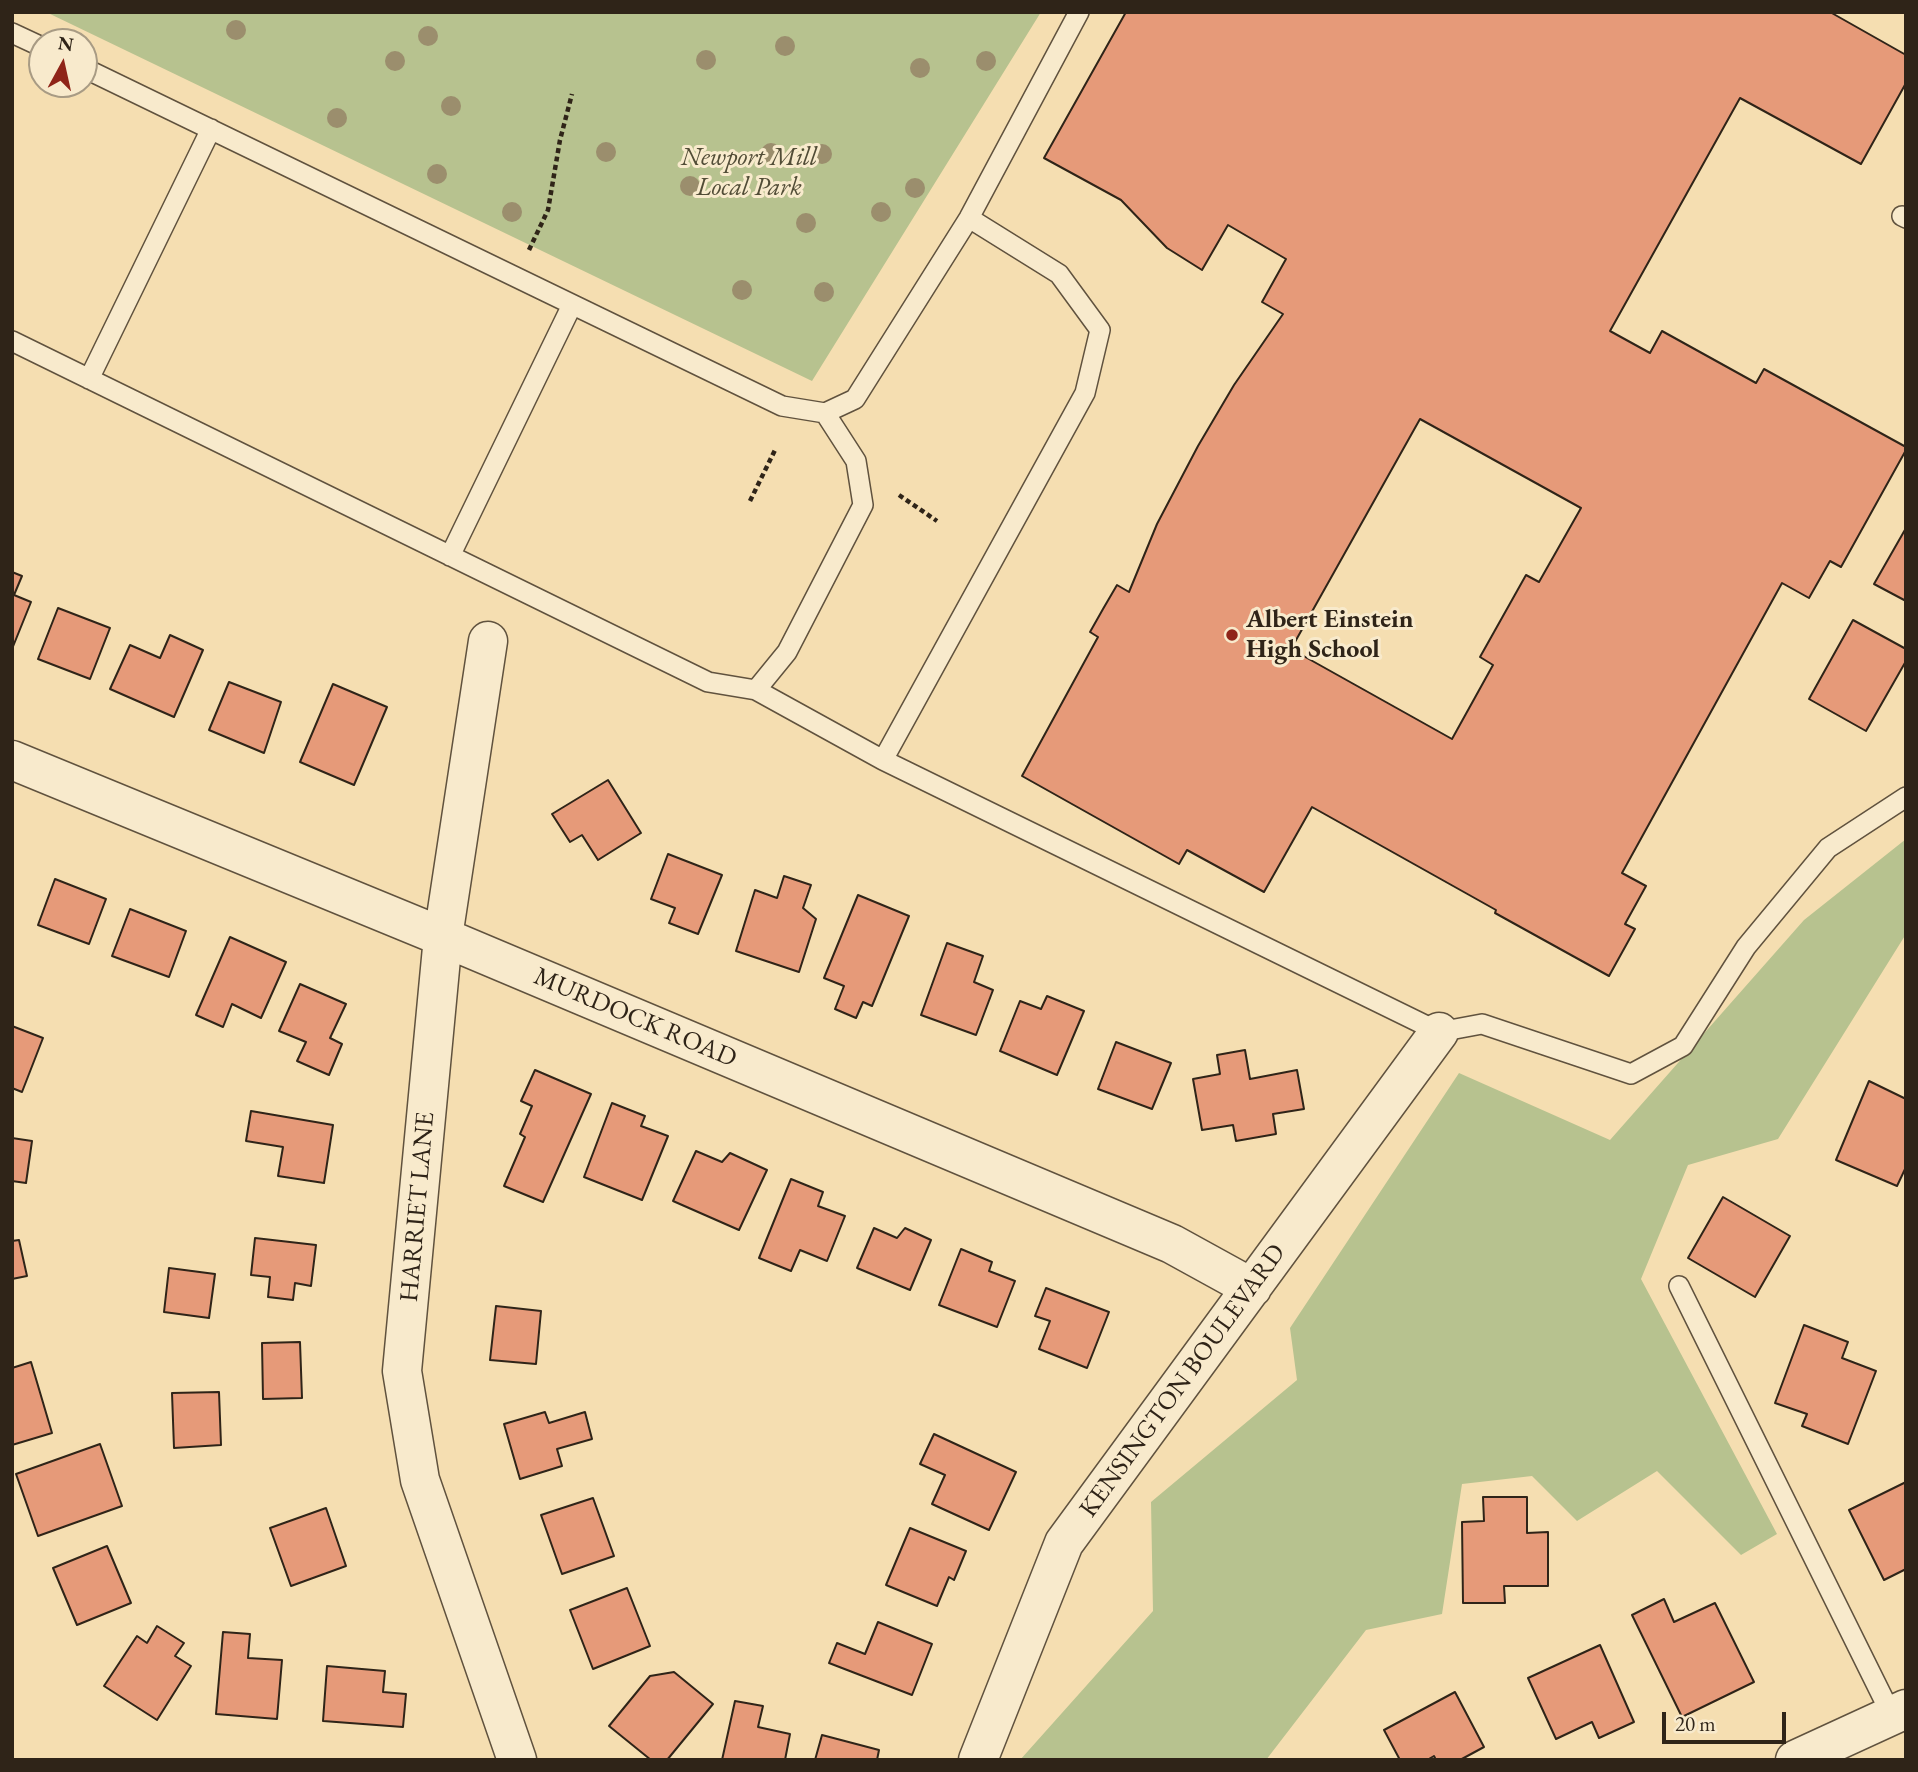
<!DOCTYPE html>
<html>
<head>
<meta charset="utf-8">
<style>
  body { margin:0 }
  #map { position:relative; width:1918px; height:1772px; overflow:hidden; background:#f5deb1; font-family:"EB Garamond",serif }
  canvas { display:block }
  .frame { position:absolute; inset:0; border:14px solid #2f2418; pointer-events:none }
  .north { position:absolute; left:28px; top:28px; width:70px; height:70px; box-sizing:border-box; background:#f8eacc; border:2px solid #a89b84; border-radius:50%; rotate:8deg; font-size:19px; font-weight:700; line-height:28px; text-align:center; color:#2f2418 }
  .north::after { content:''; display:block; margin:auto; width:24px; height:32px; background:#8f2418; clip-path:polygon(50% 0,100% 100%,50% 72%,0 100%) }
  .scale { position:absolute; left:1662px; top:1712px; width:124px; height:32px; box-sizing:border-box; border:4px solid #2f2418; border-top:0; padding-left:9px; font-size:21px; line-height:24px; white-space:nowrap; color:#2f2418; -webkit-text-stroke:5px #f8eacc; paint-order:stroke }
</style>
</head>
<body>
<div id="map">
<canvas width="1918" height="1772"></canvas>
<div class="frame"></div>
<div class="north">N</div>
<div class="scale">20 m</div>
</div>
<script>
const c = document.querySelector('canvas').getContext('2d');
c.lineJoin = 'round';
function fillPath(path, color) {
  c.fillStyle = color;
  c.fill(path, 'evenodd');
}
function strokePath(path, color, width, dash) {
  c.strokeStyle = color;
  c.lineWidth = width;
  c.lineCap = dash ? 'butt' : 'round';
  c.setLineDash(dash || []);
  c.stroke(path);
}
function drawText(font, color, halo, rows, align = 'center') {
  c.font = font + ' "EB Garamond",serif';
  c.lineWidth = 6;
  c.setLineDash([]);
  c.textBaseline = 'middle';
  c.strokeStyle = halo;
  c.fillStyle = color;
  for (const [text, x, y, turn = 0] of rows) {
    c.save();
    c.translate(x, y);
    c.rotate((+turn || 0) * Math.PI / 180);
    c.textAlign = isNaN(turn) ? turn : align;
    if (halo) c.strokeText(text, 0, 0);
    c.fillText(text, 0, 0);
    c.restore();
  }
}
fillPath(new Path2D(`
  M46 12H1041L812 381Z
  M1906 839V934L1778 1139 1688 1165 1641 1279 1777 1534 1741 1555 1657 1471 1577 1521 1532 1476 1462 1484 1442 1614 1366 1630 1266 1760H1020L1153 1611 1151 1502 1297 1380 1290 1328 1459 1073 1610 1140 1804 920Z`), '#b7c28f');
const building = new Path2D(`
  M1126 12H1830L1906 55V83L1861 164 1740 98 1610 331 1650 353 1662 331 1756 383 1764 369 1906 447V450L1841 567 1830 561 1809 598 1782 583 1622 873 1646 886 1625 924 1635 929 1609 976 1495 913 1496 910 1312 807 1264 892 1187 850 1179 864 1022 776 1098 637 1090 632 1103 609 1117 585 1129 592 1157 524 1198 446 1234 385 1283 314 1262 302 1286 259 1228 225 1202 270 1167 248 1121 200 1044 158ZM1420 419 1581 508 1539 582 1526 575 1480 657 1493 665 1452 739 1291 649Z
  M1906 528V601L1874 584Z
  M12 572 22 576 14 595 31 602 12 649Z
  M58 608 110 628 90 679 38 659Z
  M1853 620 1906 649V661L1866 731 1809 699Z
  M170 635 203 650 174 717 110 689 130 645 160 658Z
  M229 682 281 702 264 753 209 730Z
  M333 684 387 707 354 785 300 762Z
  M608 780 641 833 598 860 582 835 570 842 552 814Z
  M668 854 722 875 698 934 669 923 675 908 651 899Z
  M784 876 811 885 803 908 816 919 799 972 736 951 755 890 777 898Z
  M55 879 106 899 89 944 38 925Z
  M858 895 909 916 872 1006 863 1002 856 1018 835 1009 844 986 824 978Z
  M130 909 186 931 169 977 112 956Z
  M230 937 286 962 261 1018 232 1004 223 1027 196 1015Z
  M947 943 983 956 974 982 993 990 976 1035 921 1015Z
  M300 984 346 1004 330 1038 342 1044 329 1075 297 1061 306 1042 279 1031Z
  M1047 996 1084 1011 1057 1075 1000 1051 1020 1001 1041 1009Z
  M12 1026 43 1038 22 1092 12 1088Z
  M1116 1042 1171 1063 1152 1109 1098 1089Z
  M1245 1050 1250 1079 1297 1070 1304 1109 1273 1114 1276 1134 1236 1141 1233 1125 1202 1130 1193 1079 1220 1074 1217 1055Z
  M535 1070 591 1094 543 1202 504 1186 525 1137 520 1134 532 1106 521 1101Z
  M1869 1081 1906 1099V1167L1897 1186 1836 1160Z
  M612 1103 645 1116 641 1126 668 1136 642 1200 584 1177Z
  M251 1111 333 1125 324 1183 278 1176 283 1147 246 1141Z
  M12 1138 32 1141 26 1183 12 1181Z
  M696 1151 722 1162 730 1153 767 1170 739 1230 673 1201Z
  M791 1179 823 1192 818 1206 845 1216 827 1261 800 1250 791 1271 759 1258Z
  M1723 1197 1790 1236 1755 1297 1688 1258Z
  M874 1228 897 1238 905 1228 931 1240 910 1290 857 1268Z
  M255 1238 316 1245 311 1286 295 1283 293 1300 268 1297 270 1277 251 1275Z
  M19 1240 27 1276 12 1279V1241Z
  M961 1249 992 1262 989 1271 1015 1281 997 1327 939 1305Z
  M169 1268 215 1274 209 1318 164 1312Z
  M1046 1288 1109 1312 1087 1368 1039 1349 1050 1321 1035 1316Z
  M496 1306 541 1311 536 1364 490 1360Z
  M1804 1325 1848 1342 1842 1358 1876 1371 1848 1444 1802 1426 1807 1414 1775 1403Z
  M300 1342 302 1398 263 1399 262 1343Z
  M31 1362 52 1433 12 1445V1368Z
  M219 1392 221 1445 174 1448 172 1393Z
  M545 1412 549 1423 585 1412 592 1439 557 1449 562 1466 520 1479 504 1424Z
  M934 1434 1016 1472 989 1530 932 1504 945 1475 920 1464Z
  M100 1444 122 1506 38 1536 16 1474Z
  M1906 1482V1569L1884 1580 1849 1510Z
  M1483 1497H1527V1533L1548 1532V1586H1504L1505 1603H1463L1462 1522 1484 1521Z
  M593 1498 614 1556 562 1574 541 1515Z
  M326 1508 346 1566 291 1586 270 1528Z
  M910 1528 966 1551 954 1580 949 1577 937 1606 886 1585Z
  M107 1546 131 1603 77 1625 53 1568Z
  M627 1588 650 1646 593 1669 570 1610Z
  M1664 1599 1674 1622 1715 1603 1754 1682 1682 1717 1632 1615Z
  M878 1622 932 1644 912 1695 829 1663 837 1643 865 1654Z
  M157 1626 184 1643 175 1656 191 1666 157 1720 104 1686 137 1636 147 1643Z
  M223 1632 250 1634 248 1658 282 1660 277 1719 216 1714Z
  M1600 1645 1634 1722 1599 1738 1592 1722 1556 1739 1528 1678Z
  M327 1666 385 1671 383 1692 406 1694 403 1727 323 1721Z
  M674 1672 713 1704 667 1760H651L609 1726 650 1676Z
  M1455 1692 1484 1747 1460 1760H1436L1434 1756 1427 1760H1400L1384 1730Z
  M735 1701 763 1706 758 1727 790 1734 785 1760H722Z
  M822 1735 879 1750 877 1760H815Z`);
fillPath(building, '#e69a79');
strokePath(building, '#2f2418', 2);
const lane = new Path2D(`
  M12 33 42 47
  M1902 216 1906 218
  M969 218 1059 274 1100 330 1085 393 883 760 1439 1032 1482 1024 1631 1074 1683 1046 1746 947 1828 848 1906 797
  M12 341 708 682 756 690 787 652 863 505 856 461 825 413 782 406 84 68
  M89 379 211 129
  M825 413 855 399 969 218 1079 12
  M450 556 572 305
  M756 690 883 760
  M1679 1286 1892 1716`);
const street = new Path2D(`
  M488 641 443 937 402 1371 420 1480 517 1760
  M12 760 443 937 1172 1244 1252 1288
  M978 1760 1064 1543 1439 1032
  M1795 1760 1906 1709`);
strokePath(lane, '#60523e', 22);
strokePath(street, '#60523e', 41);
strokePath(new Path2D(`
  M529 250 548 210 560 140 572 94
  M899 495 937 521
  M750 501 776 448`), '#2f2418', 4.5, [5, 3.5]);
strokePath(lane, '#f8eacc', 19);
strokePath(street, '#f8eacc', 38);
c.fillStyle = '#9b8e6d';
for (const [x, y] of [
  [236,30],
  [428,36],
  [785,46],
  [706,60],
  [395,61],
  [986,61],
  [920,68],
  [451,106],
  [337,118],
  [606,152],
  [771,153],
  [822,154],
  [437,174],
  [690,186],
  [915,188],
  [512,212],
  [881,212],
  [806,223],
  [742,290],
  [824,292]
]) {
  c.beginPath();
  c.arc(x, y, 10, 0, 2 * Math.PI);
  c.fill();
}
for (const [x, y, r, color] of [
  [1232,635,7,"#8f2418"]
]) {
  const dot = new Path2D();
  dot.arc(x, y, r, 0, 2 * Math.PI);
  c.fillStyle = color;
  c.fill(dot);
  strokePath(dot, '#f8eacc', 2.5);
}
drawText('italic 26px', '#514c36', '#f8eacc', [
  ["Newport Mill",749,158],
  ["Local Park",749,188]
]);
drawText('bold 26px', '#2f2418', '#f8eacc', [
  ["Albert Einstein",1246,620],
  ["High School",1246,650]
], 'left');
drawText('26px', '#2f2418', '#f8eacc', [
  ["MURDOCK ROAD",635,1018,23],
  ["HARRIET LANE",418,1207,-85],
  ["KENSINGTON BOULEVARD",1183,1381,-54]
]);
</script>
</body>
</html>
